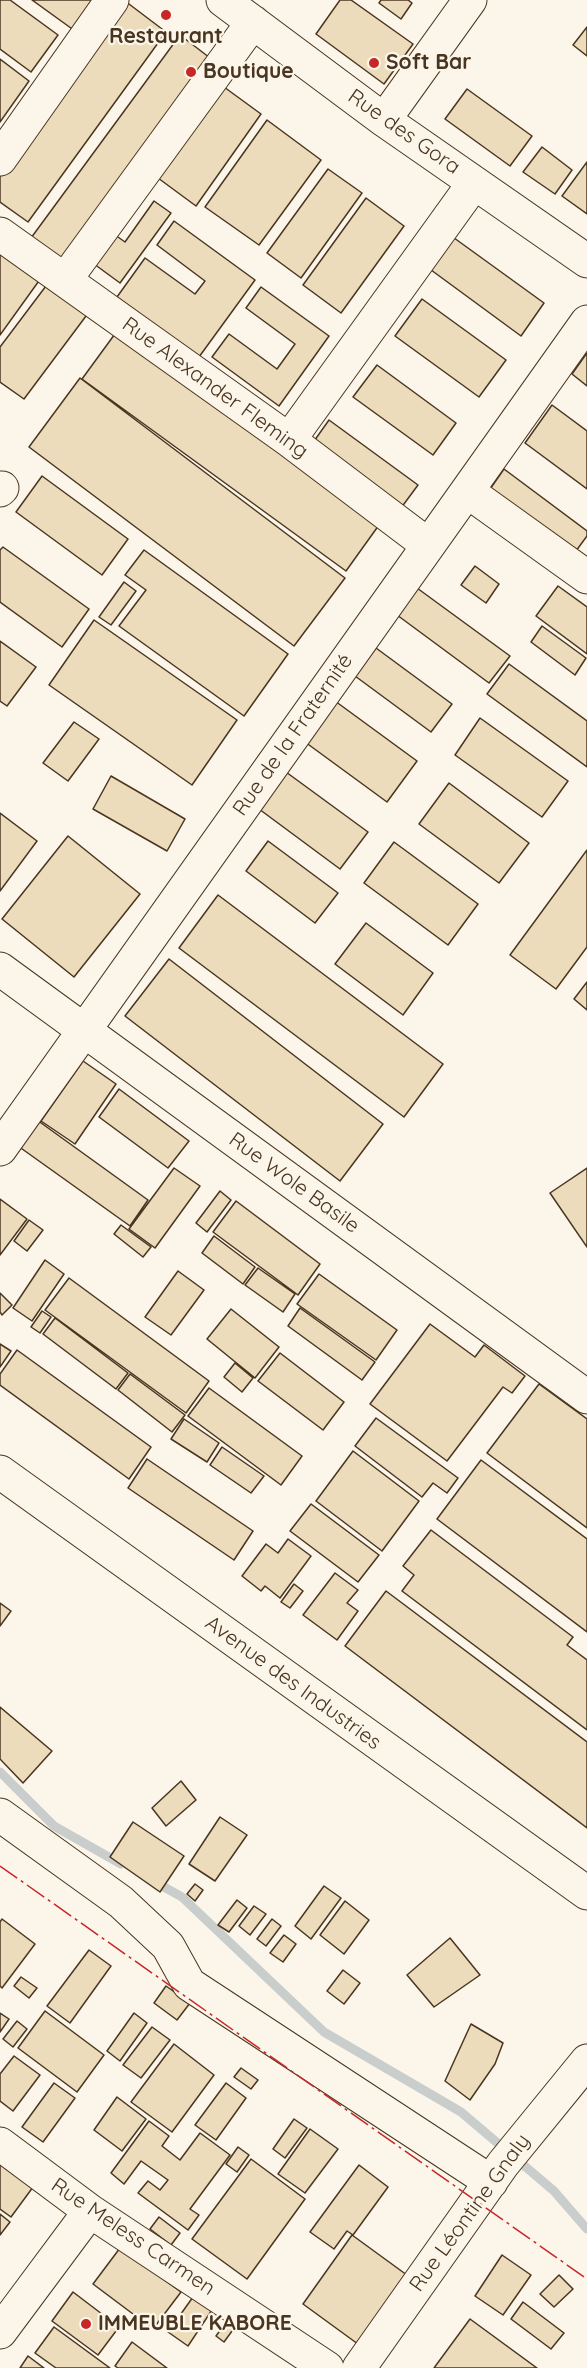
<!DOCTYPE html>
<html>
<head>
<meta charset="utf-8">
<style>
  body { margin:0 }
  canvas { display:block; background:#fbf6e9 }
</style>
</head>
<body>
<canvas width="587" height="2368"></canvas>
<script>
const c = document.querySelector('canvas').getContext('2d');
c.lineJoin = 'round';
function strokePath(path, color, width, dash) {
  c.strokeStyle = color;
  c.lineWidth = width;
  c.lineCap = dash ? 'butt' : 'round';
  c.setLineDash(dash || []);
  c.stroke(path);
}
function fillPath(path, color) {
  c.fillStyle = color;
  c.fill(path, 'evenodd');
}
function drawText(font, color, halo, rows, align = 'center') {
  c.font = font + ' Quicksand,sans-serif';
  c.lineWidth = 4.5;
  c.setLineDash([]);
  c.textBaseline = 'middle';
  c.strokeStyle = halo;
  c.fillStyle = color;
  for (const [text, x, y, turn = 0] of rows) {
    c.save();
    c.translate(x, y);
    c.rotate((+turn || 0) * Math.PI / 180);
    c.textAlign = isNaN(turn) ? turn : align;
    if (halo) c.strokeText(text, 0, 0);
    c.fillText(text, 0, 0);
    c.restore();
  }
}
strokePath(new Path2D(`
  M0 1772 54 1826 121 1864
  M155 1882 182 1897 324 2032 461 2112 554 2191 587 2229`), '#c9cecd', 9);
const building = new Path2D(`
  M0 0H10L58 35 31 72 0 49Z
  M32 0H98L75 31Z
  M340 0H351L413 44 384 84 316 34Z
  M381 0H408L412 3 401 19 379 3Z
  M125 1 166 32 28 222 0 202V174Z
  M587 27V56L573 45Z
  M180 35 214 61 65 263 31 238Z
  M0 59 29 81 0 122Z
  M224 87 261 114 196 206 158 178Z
  M467 89 532 136 510 166 445 119Z
  M267 120 321 160 259 245 205 207Z
  M542 147 572 170 555 194 523 172Z
  M587 162V214L562 196Z
  M328 169 362 193 301 278 267 253Z
  M366 198 404 226 341 313 303 285Z
  M154 201 171 213 120 283 90 261 111 232 125 242Z
  M174 221 255 280 199 357 117 297 145 258 195 294 205 281 157 245Z
  M450 235 544 303 521 336 427 267Z
  M0 248 41 278 0 335Z
  M52 278 92 308 24 399 0 382V347Z
  M261 287 329 336 279 406 212 357 229 334 277 369 295 344 246 308Z
  M422 299 506 360 479 397 395 336Z
  M120 327 384 518 346 571 82 379Z
  M587 353V386L572 374Z
  M377 365 456 423 433 455 353 397Z
  M80 378 345 578 294 646 29 447Z
  M552 405 587 431V489L525 443Z
  M329 420 418 485 401 508 312 444Z
  M504 469 587 531V536L573 555 488 492Z
  M42 476 128 539 102 575 16 512Z
  M3 547 89 609 62 647 0 602V550Z
  M144 550 288 654 244 716 119 626 146 590 125 575Z
  M475 566 499 584 486 603 461 585Z
  M124 582 136 591 111 625 99 617Z
  M558 586 587 607V654L536 616Z
  M417 588 510 656 489 683 397 615Z
  M94 620 237 720 192 785 49 685Z
  M542 626 586 658 575 675 531 642Z
  M0 641 36 667 7 706 0 701Z
  M376 648 452 704 431 732 355 676Z
  M509 664 587 721V767L487 694Z
  M335 701 417 761 387 802 305 742Z
  M480 718 568 781 542 817 455 755Z
  M74 722 99 739 68 781 43 763Z
  M286 772 368 832 340 869 259 809Z
  M111 776 185 819 167 851 93 809Z
  M449 783 529 843 499 883 419 824Z
  M0 813 37 841 0 891Z
  M68 836 140 894 74 977 2 919Z
  M268 841 338 893 315 923 246 871Z
  M394 842 478 904 448 945 364 883Z
  M587 850V947L556 989 510 955Z
  M218 895 443 1064 404 1117 179 948Z
  M366 923 433 973 403 1015 335 964Z
  M169 959 383 1124 340 1181 125 1016Z
  M587 982V1010L574 999Z
  M83 1061 116 1084 75 1144 41 1121Z
  M119 1089 189 1141 168 1168 99 1117Z
  M37 1120 148 1200 130 1226 18 1146Z
  M174 1168 200 1186 155 1248 129 1229Z
  M587 1168V1247L550 1193Z
  M220 1191 231 1200 207 1232 196 1223Z
  M0 1199 27 1219 0 1255Z
  M236 1201 320 1264 298 1295 213 1232Z
  M29 1220 43 1230 27 1251 14 1241Z
  M121 1225 151 1247 143 1257 114 1234Z
  M214 1236 255 1267 243 1284 202 1253Z
  M45 1260 64 1274 32 1321 13 1308Z
  M258 1268 295 1294 283 1312 245 1285Z
  M178 1271 204 1290 171 1335 145 1317Z
  M319 1274 397 1330 376 1360 297 1304Z
  M69 1278 209 1381 186 1413 45 1310Z
  M0 1293 12 1305 2 1315 0 1312Z
  M300 1308 375 1362 362 1380 288 1326Z
  M231 1309 279 1347 255 1378 207 1339Z
  M42 1311 51 1317 40 1333 31 1327Z
  M55 1318 128 1373 116 1389 43 1334Z
  M430 1324 475 1357 484 1345 525 1376 512 1393 503 1387 447 1461 370 1404Z
  M0 1344 11 1351 0 1367Z
  M17 1350 151 1447 129 1479 0 1385V1374Z
  M280 1353 344 1402 323 1430 258 1381Z
  M235 1363 253 1378 242 1392 224 1377Z
  M130 1374 185 1415 172 1432 118 1390Z
  M539 1384 587 1419V1528L487 1453Z
  M209 1388 302 1456 281 1485 188 1416Z
  M376 1418 458 1478 447 1493 433 1483 422 1497 355 1446Z
  M184 1419 219 1443 207 1462 171 1439Z
  M222 1447 264 1476 251 1493 210 1465Z
  M353 1451 419 1501 382 1551 316 1501Z
  M147 1459 253 1531 234 1560 128 1488Z
  M481 1460 587 1539V1632L437 1519Z
  M311 1504 379 1555 358 1582 290 1531Z
  M431 1530 573 1637 567 1645 587 1660V1730L402 1591 414 1575 403 1566Z
  M288 1539 311 1556 280 1598 265 1586 261 1591 242 1576 266 1544 278 1553Z
  M335 1573 358 1590 347 1603 358 1611 337 1640 303 1615Z
  M294 1584 303 1591 290 1608 281 1602Z
  M386 1591 587 1742V1828L345 1646Z
  M0 1603 11 1611 0 1626Z
  M0 1707 52 1751 23 1783 0 1759Z
  M181 1781 196 1800 166 1826 152 1808Z
  M220 1817 247 1835 215 1881 189 1864Z
  M133 1822 184 1856 160 1892 110 1857Z
  M195 1884 203 1890 195 1901 187 1894Z
  M324 1886 341 1898 311 1939 295 1926Z
  M237 1900 247 1908 229 1932 218 1925Z
  M345 1901 369 1920 344 1954 320 1935Z
  M254 1906 266 1914 250 1935 239 1926Z
  M2 1919 35 1944 2 1988 0 1986V1922Z
  M272 1919 281 1926 266 1946 257 1939Z
  M284 1935 296 1944 283 1962 270 1953Z
  M450 1938 480 1975 434 2007 407 1975Z
  M89 1950 111 1966 70 2023 47 2006Z
  M343 1970 360 1983 344 2004 327 1991Z
  M21 1977 37 1988 29 1998 14 1986Z
  M166 1986 190 2003 177 2020 154 2003Z
  M45 2011 104 2055 77 2092 18 2048Z
  M0 2013 9 2019 0 2032Z
  M134 2013 147 2023 120 2061 107 2051Z
  M17 2021 27 2029 13 2047 3 2039Z
  M471 2024 503 2043 495 2064 470 2100 445 2081Z
  M152 2027 170 2040 141 2078 123 2065Z
  M174 2044 214 2075 172 2132 131 2102Z
  M14 2056 40 2075 13 2111 0 2101V2074Z
  M241 2068 258 2080 251 2089 234 2077Z
  M54 2083 75 2098 43 2142 22 2127Z
  M226 2083 246 2098 216 2140 195 2125Z
  M117 2097 146 2119 122 2151 94 2130Z
  M294 2119 307 2128 285 2158 273 2149Z
  M149 2121 169 2136 162 2146 180 2160 200 2133 230 2155 190 2209 199 2215 188 2230 138 2193 148 2181 160 2190 168 2180 141 2161 124 2184 111 2173Z
  M310 2129 338 2149 305 2193 278 2174Z
  M238 2147 249 2155 237 2172 226 2164Z
  M0 2157 36 2183 11 2217 0 2209Z
  M251 2159 305 2199 247 2279 192 2239Z
  M359 2165 388 2187 353 2235 347 2231 334 2249 310 2232Z
  M0 2214 10 2222 0 2235Z
  M159 2217 180 2233 171 2245 150 2229Z
  M352 2235 411 2278 362 2347 303 2304Z
  M120 2248 181 2292 153 2329 93 2284Z
  M502 2255 531 2275 503 2315 475 2296Z
  M559 2275 573 2289 554 2307 540 2294Z
  M73 2292 119 2327 98 2355 52 2321Z
  M193 2297 212 2310 188 2346 168 2332Z
  M523 2302 564 2333 551 2349 511 2319Z
  M235 2310 243 2316 224 2342 216 2336Z
  M470 2319 537 2368H434Z
  M54 2327 110 2368H56L35 2353Z
  M132 2342 167 2368H118L115 2366Z
  M28 2356 44 2368H20Z`);
fillPath(building, '#ecdcbc');
strokePath(building, '#4a3520', 1.5);
const minor = new Path2D(`
  M223 0 384 120 587 261
  M384 120 470 0
  M0 159 112 0
  M0 234 289 440 428 545
  M65 280 253 22
  M289 440 474 183
  M0 490 2 488
  M467 491 587 577
  M0 969 587 1397
  M0 1149 587 322
  M0 1472 587 1893
  M0 1815 121 1902 168 1946 189 1984 491 2182
  M0 2144 90 2211 327 2368
  M0 2332 90 2211
  M359 2368 503 2164 587 2061`);
strokePath(minor, '#4a3520', 35);
strokePath(minor, '#fbf6e9', 33);
strokePath(new Path2D(`
  M0 1866 587 2279`), '#c62828', 1.5, [21, 4.5, 3, 4.5]);
for (const [x, y, r, color] of [
  [166,15,6,"#c62828"],
  [374,63,6,"#c62828"],
  [191,72,6,"#c62828"],
  [86,2324,6,"#c62828"]
]) {
  const dot = new Path2D();
  dot.arc(x, y, r, 0, 2 * Math.PI);
  c.fillStyle = color;
  c.fill(dot);
  strokePath(dot, '#fbf6e9', 2);
}
drawText('bold 21px', '#4a3520', '#fbf6e9', [
  ["Restaurant",166,37,"center"],
  ["Soft Bar",386,63],
  ["Boutique",203,72],
  ["IMMEUBLE KABORE",98,2324]
], 'left');
drawText('21px', '#4a3520', '#fbf6e9', [
  ["Rue des Gora",404,132,35],
  ["Rue Alexander Fleming",215,388,36],
  ["Rue de la Fraternité",293,735,-55],
  ["Rue Wole Basile",294,1183,36],
  ["Avenue des Industries",293,1683,36],
  ["Rue Léontine Gnaly",470,2213,-54],
  ["Rue Meless Carmen",133,2237,34]
]);
</script>
</body>
</html>
